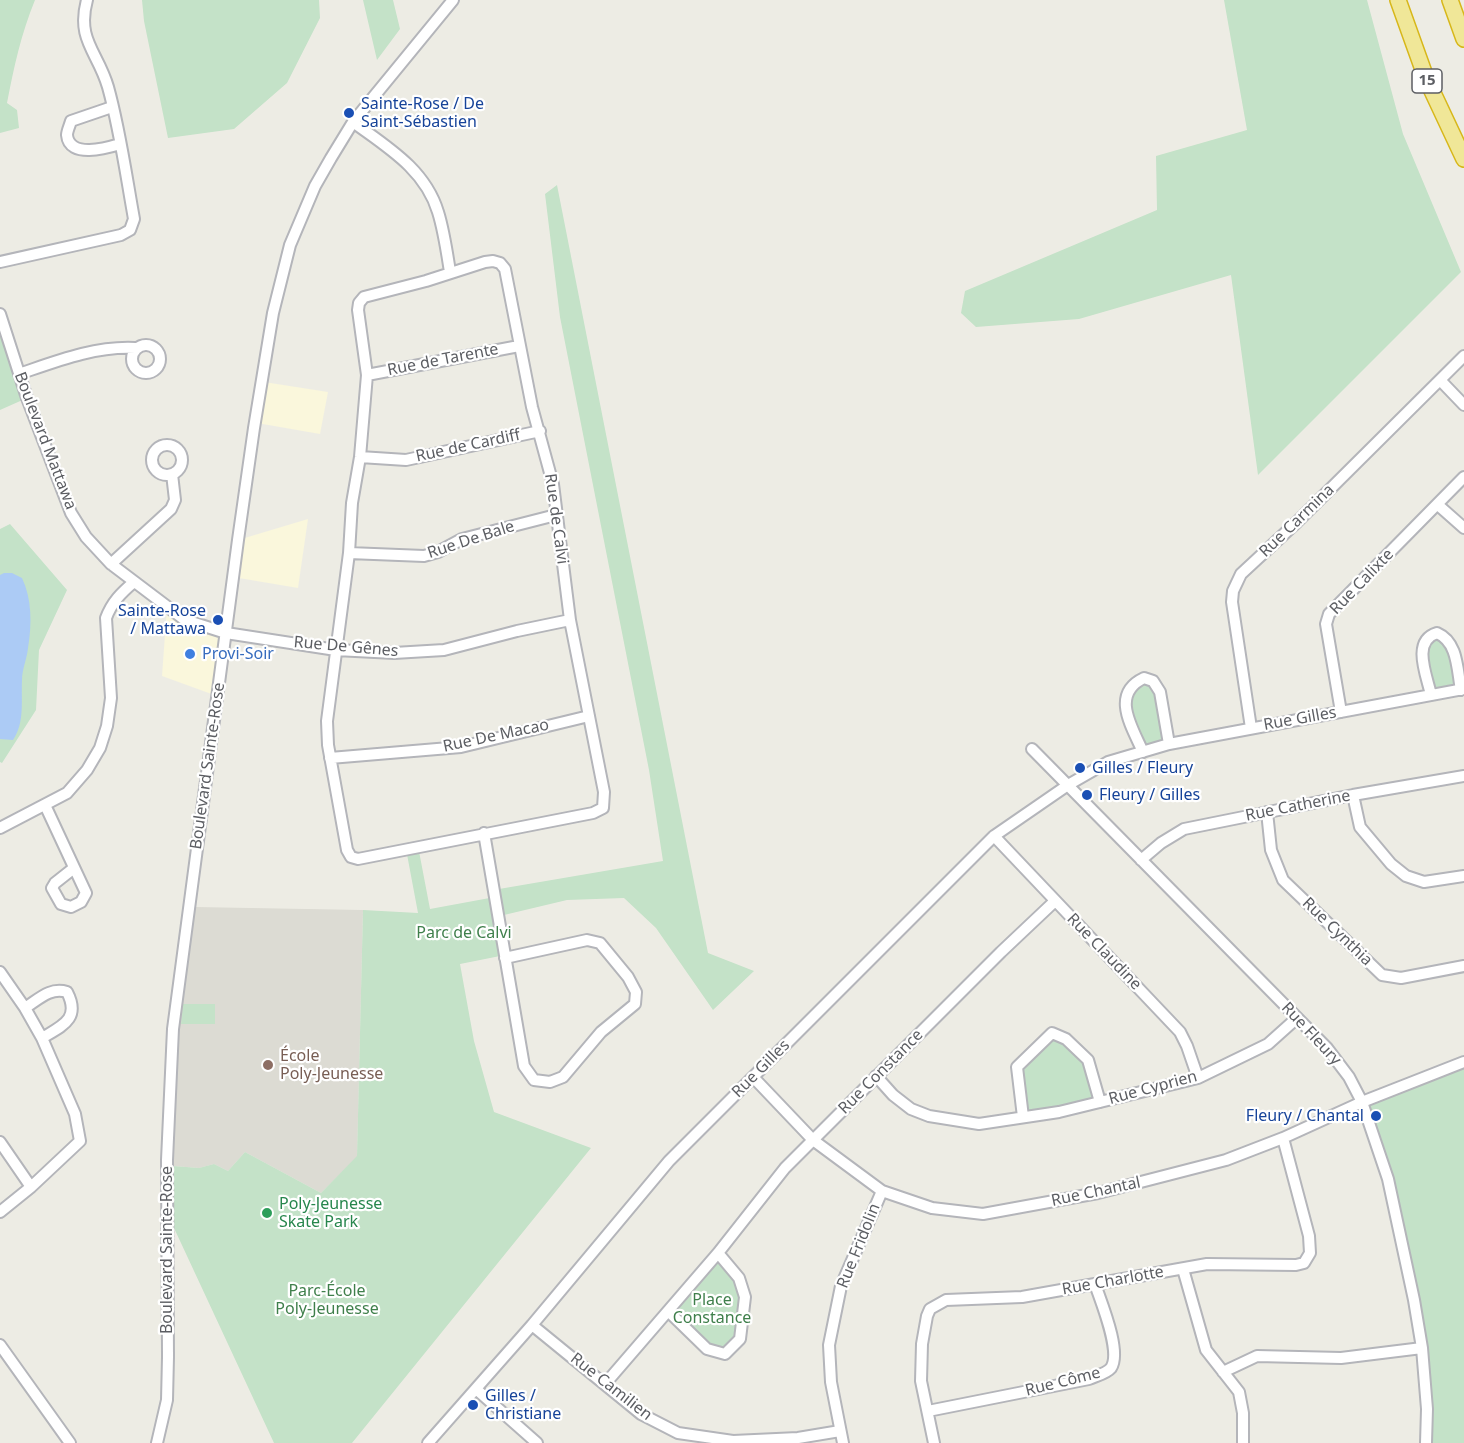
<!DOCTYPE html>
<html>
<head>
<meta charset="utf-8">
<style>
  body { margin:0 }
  canvas { display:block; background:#edece4 }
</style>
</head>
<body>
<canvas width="1464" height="1443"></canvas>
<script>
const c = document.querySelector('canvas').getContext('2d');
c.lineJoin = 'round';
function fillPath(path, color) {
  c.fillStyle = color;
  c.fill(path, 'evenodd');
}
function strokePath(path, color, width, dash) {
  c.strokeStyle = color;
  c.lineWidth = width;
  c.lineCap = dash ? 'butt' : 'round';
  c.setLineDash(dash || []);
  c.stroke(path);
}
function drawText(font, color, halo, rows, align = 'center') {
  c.font = font + ' "Noto Sans",sans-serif';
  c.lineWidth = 4.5;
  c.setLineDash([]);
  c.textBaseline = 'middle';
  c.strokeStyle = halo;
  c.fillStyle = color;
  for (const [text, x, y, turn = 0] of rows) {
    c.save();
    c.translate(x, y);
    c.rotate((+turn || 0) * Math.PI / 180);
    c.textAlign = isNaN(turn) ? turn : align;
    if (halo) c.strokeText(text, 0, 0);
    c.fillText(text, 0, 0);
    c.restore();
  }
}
fillPath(new Path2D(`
  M264 382 328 392 320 434 257 423Z
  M308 519 298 588 233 577 238 540Z
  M167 607 226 633 217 696 162 676Z`), '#faf7dc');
fillPath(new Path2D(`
  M195 907 363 910 357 1157 321 1193 245 1152 228 1171 214 1164 199 1168 173 1166 177 1045Z`), '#dcdbd3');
fillPath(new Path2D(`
  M0 0H35C21 34 14 67 7 103L17 110 19 128 0 133Z
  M142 0H319L320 18 287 83 234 129 168 138 144 21Z
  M363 0H393L400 29 377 60Z
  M1224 0H1367L1403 134 1461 272 1258 475 1231 275 1079 319 976 327 961 313 965 291 1157 210 1156 156 1247 130Z
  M557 185 708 953 754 971 713 1010 656 928 624 898 567 900 504 915 499 889 663 861 649 770 560 317 545 194Z
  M0 313 27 398 0 410Z
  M10 524 67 590 39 650 36 710 2 763 0 762V529Z
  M1445 637 1461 690 1431 695 1424 642Z
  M1153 681 1169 744 1143 752 1126 714 1134 682Z
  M418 846 430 909 495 897 505 955 460 964 474 1041 494 1112 591 1148 352 1443H274L174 1228 173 1166 199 1168 214 1164 228 1171 245 1152 321 1193 357 1156 363 910 418 913 406 849Z
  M183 1004H215V1024H181Z
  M1052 1033 1088 1060 1100 1102 1023 1117 1017 1067Z
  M1464 1062V1443H1426L1427 1409 1405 1256 1362 1102Z
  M718 1253 745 1297 740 1339 725 1354 707 1349 668 1311Z`), '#c4e2c8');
fillPath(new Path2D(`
  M4 573H12L22 578C32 599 32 624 28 648 27 659 22 669 22 680 21 700 25 723 13 740L0 739V575Z`), '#accbf5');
const minor = new Path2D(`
  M112 107 71 121C70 125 67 131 67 135 69 159 107 148 120 144
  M353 122C387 147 425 169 438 212 444 231 447 253 450 272
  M493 261 500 263 505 269 532 407 553 484 570 620 604 792 603 808 593 813 358 859 351 857 347 850 328 745 327 721 349 553 352 503 360 457 367 375 358 310 359 303 364 297 426 281 485 262Z
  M0 262 121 235 130 230 134 219C126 175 120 130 108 87 98 52 76 40 87 0
  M0 314 27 398 71 513 86 537 111 564 185 620 226 633 336 650 394 653 444 650 517 631 570 620
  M132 359a14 14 0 1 1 28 0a14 14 0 1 1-28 0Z
  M19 374C57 361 95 346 135 348
  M367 375 519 346
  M1440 380 1464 405
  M152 460a15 15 0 1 1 30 0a15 15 0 1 1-30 0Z
  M360 457 406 460 540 431
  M1438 505 1464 528
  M349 553 424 556 438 552 462 539 556 515
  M111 564 171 509 175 500 172 474
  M1431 695C1427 676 1411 641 1437 633 1458 642 1457 669 1461 690
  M1341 712 1326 624 1329 614 1464 477
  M1251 728 1232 602 1233 591 1241 574 1297 522 1464 356
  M1032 749 1327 1048 1349 1077 1362 1102 1388 1179 1414 1300 1422 1348 1427 1409 1426 1443
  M1143 752C1132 727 1110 694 1144 678L1153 681 1160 692 1169 744
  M330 758 461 747 589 716
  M1353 795 1360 827 1391 864 1406 876 1424 882 1464 876
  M45 805 86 893 81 902 71 907 61 904 52 888 55 883 74 868
  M1267 812 1271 850 1283 880 1382 975 1401 978 1464 966
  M0 828 67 793 87 770 100 748 107 726 111 698 106 618C112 602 121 593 134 582
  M484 833 524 1066 534 1080 550 1082 563 1077 601 1032 635 1004 636 992 628 977 600 943 587 940 505 958
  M994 836 1180 1032 1187 1046 1198 1078
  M1141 860 1161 843 1184 829 1353 795 1464 776
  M0 972 25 1008 42 1038 75 1114 80 1141 31 1187 0 1212
  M25 1008C39 999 50 987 67 992 81 1019 62 1026 42 1038
  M876 1076 893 1095 911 1109 929 1116 979 1124 1059 1112 1198 1078 1268 1044 1297 1018
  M753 1077 813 1140 882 1191 932 1208 983 1214 1098 1193 1226 1160 1283 1138 1362 1102 1464 1062
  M1023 1117 1017 1067 1052 1033 1066 1039 1088 1060 1100 1102
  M0 1142 31 1187
  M1183 1269 1206 1350 1239 1392 1243 1413V1443
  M668 1311 707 1349 725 1354 740 1339 745 1297 739 1278 718 1253
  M532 1325 641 1414 678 1433 733 1441 798 1438 840 1431
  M0 1345 70 1443
  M1223 1372 1257 1356 1341 1358 1422 1348
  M605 1384 718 1253 785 1168 1001 952 1055 901
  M476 1389 537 1443
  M928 1411 1089 1379C1095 1376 1106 1374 1111 1368 1122 1352 1101 1302 1095 1284
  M157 1443 167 1400 168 1357 167 1160 173 1029 238 540 254 428 273 313 290 245 315 186 331 158 353 122 453 0
  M428 1443 532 1325 669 1161 994 836 1068 785 1108 762 1169 744 1464 689
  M843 1443 831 1382 829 1345 841 1286 882 1191
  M934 1443 921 1381 922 1344 927 1316 930 1309 946 1300 1022 1297 1207 1264 1296 1265 1304 1263 1310 1253 1309 1236 1283 1138`);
const highway = new Path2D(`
  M1398 0 1426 78 1464 159
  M1450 0 1464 39`);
strokePath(minor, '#b4b5ba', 14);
strokePath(highway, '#d7b71a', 18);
strokePath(minor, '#fff', 10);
strokePath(highway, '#f0e798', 15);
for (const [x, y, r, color] of [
  [349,113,6,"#1a4fb4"],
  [218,620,6,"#1a4fb4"],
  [190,654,6,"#3f7fe0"],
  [1080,768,6,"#1a4fb4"],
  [1087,795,6,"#1a4fb4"],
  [268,1065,6,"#8d6e63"],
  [1376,1116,6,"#1a4fb4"],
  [267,1213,6,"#2e9e5b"],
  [473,1405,6,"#1a4fb4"]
]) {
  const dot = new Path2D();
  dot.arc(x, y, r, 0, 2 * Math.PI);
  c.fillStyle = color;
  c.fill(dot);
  strokePath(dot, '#fff', 2);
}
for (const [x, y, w] of [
  [1427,81,30]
]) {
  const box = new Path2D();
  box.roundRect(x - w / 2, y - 12, w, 24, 4.5);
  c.fillStyle = '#fff';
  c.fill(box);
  strokePath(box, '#5c5e63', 1.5);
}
drawText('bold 15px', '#5c5e63', null, [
  ["15",1427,81]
]);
drawText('16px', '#164399', '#fff', [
  ["Sainte-Rose / De",361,104],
  ["Saint-Sébastien",361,122],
  ["Sainte-Rose",206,611,"right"],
  ["/ Mattawa",206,629,"right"],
  ["Gilles / Fleury",1092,768],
  ["Fleury / Gilles",1099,795],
  ["Fleury / Chantal",1364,1116,"right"],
  ["Gilles /",485,1396],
  ["Christiane",485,1414]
], 'left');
drawText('16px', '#5c5e63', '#fff', [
  ["Rue de Tarente",443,360,-11],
  ["Boulevard Mattawa",45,441,69],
  ["Rue de Cardiff",468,446,-12],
  ["Rue de Calvi",556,519,82],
  ["Rue Carmina",1297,521,-44],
  ["Rue De Bale",471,540,-18],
  ["Rue Calixte",1362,582,-46],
  ["Rue De Gênes",346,647,5],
  ["Rue Gilles",1300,719,-10],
  ["Rue De Macao",496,736,-12],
  ["Boulevard Sainte-Rose",208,766,-82],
  ["Rue Catherine",1298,806,-11],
  ["Rue Cynthia",1337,932,44],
  ["Rue Claudine",1104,952,46],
  ["Rue Fleury",1311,1034,47],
  ["Rue Gilles",761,1069,-45],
  ["Rue Constance",881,1072,-45],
  ["Rue Cyprien",1153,1088,-15],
  ["Rue Chantal",1096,1192,-12],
  ["Rue Fridolin",859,1246,-68],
  ["Boulevard Sainte-Rose",167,1250,-90],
  ["Rue Charlotte",1113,1281,-10],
  ["Rue Côme",1063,1382,-14],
  ["Rue Camilien",611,1387,38]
]);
drawText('16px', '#366cbe', '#fff', [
  ["Provi-Soir",202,654]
], 'left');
drawText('16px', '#3f7f4b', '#fff', [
  ["Parc de Calvi",464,933],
  ["Parc-École",327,1291],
  ["Poly-Jeunesse",327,1309],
  ["Place",712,1300],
  ["Constance",712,1318]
]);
drawText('16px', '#785e54', '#fff', [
  ["École",280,1056],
  ["Poly-Jeunesse",280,1074]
], 'left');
drawText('16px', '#27864d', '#fff', [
  ["Poly-Jeunesse",279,1204],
  ["Skate Park",279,1222]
], 'left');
</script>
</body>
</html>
